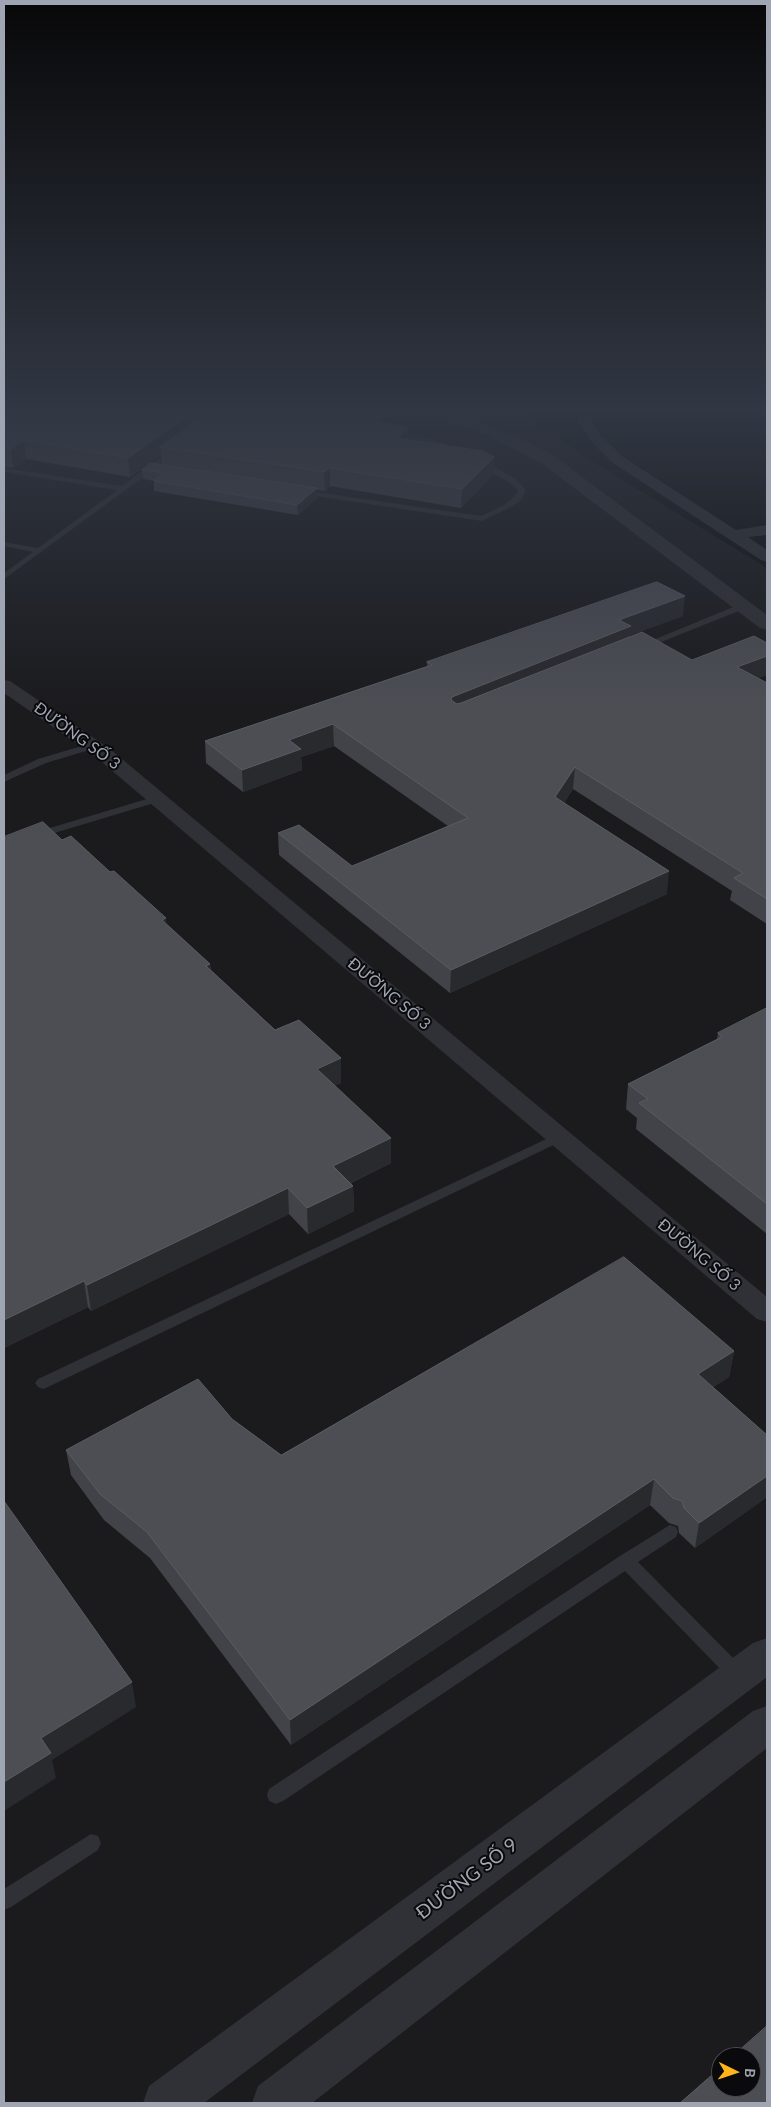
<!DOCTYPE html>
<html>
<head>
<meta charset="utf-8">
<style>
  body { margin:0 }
  #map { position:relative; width:771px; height:2107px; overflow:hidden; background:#0f0f11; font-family:Lato,sans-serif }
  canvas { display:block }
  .frame { position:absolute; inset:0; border:5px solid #9fa5b3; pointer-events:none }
  .north { position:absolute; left:711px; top:2047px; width:50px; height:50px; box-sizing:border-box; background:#0a0a0c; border:1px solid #46484f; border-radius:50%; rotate:94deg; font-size:14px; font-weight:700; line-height:20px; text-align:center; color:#9fa5b3 }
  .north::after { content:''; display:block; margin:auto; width:18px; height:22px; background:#ffb419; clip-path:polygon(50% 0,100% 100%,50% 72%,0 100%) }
</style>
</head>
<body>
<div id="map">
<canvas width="771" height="2107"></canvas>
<div class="frame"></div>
<div class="north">B</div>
</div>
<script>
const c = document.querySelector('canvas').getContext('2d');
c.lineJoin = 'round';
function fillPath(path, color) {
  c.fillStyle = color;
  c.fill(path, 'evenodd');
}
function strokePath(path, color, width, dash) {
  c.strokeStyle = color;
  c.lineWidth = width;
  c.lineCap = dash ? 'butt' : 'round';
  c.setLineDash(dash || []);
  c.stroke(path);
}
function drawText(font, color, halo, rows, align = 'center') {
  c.font = font + ' Lato,sans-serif';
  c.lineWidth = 4;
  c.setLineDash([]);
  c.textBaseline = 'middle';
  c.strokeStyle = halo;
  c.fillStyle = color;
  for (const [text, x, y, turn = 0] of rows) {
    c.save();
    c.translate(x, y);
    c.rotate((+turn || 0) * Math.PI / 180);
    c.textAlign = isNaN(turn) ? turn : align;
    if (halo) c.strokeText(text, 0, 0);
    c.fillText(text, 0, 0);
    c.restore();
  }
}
fillPath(new Path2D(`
  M4 413H522L593 462 767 568V2103H4ZM721 2057H751V2087H721Z`), '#1b1b1e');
fillPath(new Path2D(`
  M389 432 425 437 461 450 457 452 424 441 389 436Z
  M172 449 179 451 4 579V573L33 552 4 546V542L38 548 117 490 4 472V468L122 486Z
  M476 460H482L516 479 526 490 522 499 513 506 482 521 302 494 298 492 302 490 481 516C493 510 512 504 518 490L510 483 476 464Z
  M743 603 747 606 746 608 644 649 641 650 636 647Z
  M92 743 96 744V748L46 763 4 782V775L38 759Z
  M157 796 162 799 161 801 41 837 37 838 32 835 33 833Z
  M559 1133 564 1134 566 1137 564 1140 48 1387 43 1389 38 1387 35 1383 38 1379Z
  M670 1525 676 1527 678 1532 676 1537 638 1562 744 1669 747 1675 744 1681 738 1683 732 1681 625 1571 283 1801 276 1804 269 1801 267 1795 269 1789 620 1556Z
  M91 1834 98 1836 101 1843 98 1850 11 1907 4 1910V1889Z`), '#303136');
fillPath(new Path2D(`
  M584 415 589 416 600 435 623 457 736 530 767 525V535L748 537 767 550V562L761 560 613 463 590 440 577 419Z
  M4 680 10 681 110 749 767 1297V1322L757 1319 96 757 4 693Z`), '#303136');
fillPath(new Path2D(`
  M429 413H453L471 419 513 435 553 455 767 615V630L760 628 541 463 488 436 431 416Z
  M767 1638V1677L204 2103H143L149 2086 753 1643Z
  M767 1706V1748L312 2103H252L258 2086 753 1711Z`), '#303136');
fillPath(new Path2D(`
  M4 413H197L198 420 246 415H385V424L409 427V440L494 457 493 475 461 508 330 486 325 491 317 490V498L298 515 154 491V481L143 479 142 470 162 465 161 454 130 477 26 459 13 468 4 467Z
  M683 616 630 635V637L692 660 767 643V675L758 678 767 683V924L730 900 732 891 573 789 564 803 667 894 450 993 279 855 278 833 352 866 448 826 334 746 301 757 302 770 243 792 206 763 205 741 427 666V662Z
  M4 837 62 840 166 924 210 964 211 970 275 1030 341 1058V1083L335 1085 391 1163 351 1183 353 1186 354 1211 308 1234 289 1214 91 1311 88 1307 4 1348Z
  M767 1008V1234L636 1129 637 1118 626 1109 628 1084 717 1039 718 1033Z
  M734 1351 729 1377 713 1387 767 1435V1497L695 1548 679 1533 678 1526 669 1523 650 1505 291 1745 150 1558 104 1520 71 1475 66 1450 232 1419 281 1455Z`), '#424349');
fillPath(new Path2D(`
  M191 413H197L198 427 160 447 161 454 130 477 128 458Z
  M385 415V425L380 429V419Z
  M409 427V445L397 438Z
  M24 440 26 459 13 468 11 449Z
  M494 457 493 475 461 508 462 489Z
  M330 468V486L325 491 324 472Z
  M317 488V498L298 515 297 505Z
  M685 596 683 616 630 635 629 647 451 718V700L452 697 619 620Z
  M767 656V675L734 688 737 667Z
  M333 724 334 746 301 757 302 770 243 792 242 770 289 740Z
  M575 767 573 789 554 819 555 797Z
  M669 871 667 894 450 993 451 970Z
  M166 918 168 942 162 920Z
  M210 964 212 989 206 966Z
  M341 1058V1083L318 1094 317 1069Z
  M391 1138V1163L334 1191 333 1166Z
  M353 1186 354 1211 308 1234 307 1208Z
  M288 1188 289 1214 91 1311 87 1285Z
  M84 1281 88 1307 4 1348V1320Z
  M734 1351 729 1377 693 1399 698 1374Z
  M767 1476V1497L695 1548 699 1523Z
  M654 1479 650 1505 291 1745 290 1720Z
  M132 1682 136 1707 52 1760 56 1778 4 1811V1782L41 1738Z`), '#292a2e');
const building = new Path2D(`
  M4 413H191L128 458 24 440 11 449 4 448Z
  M208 413H224L246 415 250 413H321L336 417 372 418 369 421 409 427 397 438 483 451 494 457 462 489 330 468 324 472 160 447Z
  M322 413H372L385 415 380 419 336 417Z
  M151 463 317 488 297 505 154 481 164 473 142 470Z
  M657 582 685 596 619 620 631 626 452 697 451 700 457 704 461 703 642 632 692 660 754 636 767 643V656L737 667 767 683V899L734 878 743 873 575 767 555 797 669 871 451 970 278 833 299 825 352 866 468 818 333 724 289 740 301 749 242 770 205 741 432 665 427 662Z
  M43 822 62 840 71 836 110 872 114 871 166 918 162 920 210 964 206 966 275 1030 299 1020 341 1058 317 1069 391 1138 333 1166 353 1186 307 1208 288 1188 87 1285 84 1281 4 1320V837Z
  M767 1008V1204L639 1103 648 1099 628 1084 722 1037 718 1033Z
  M624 1257 734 1351 698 1374 767 1435V1476L699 1523 684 1508 682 1501 673 1498 654 1479 290 1720 147 1532 100 1494 66 1450 198 1379 232 1419 281 1455Z
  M4 1501 132 1682 41 1738 51 1753 4 1782Z
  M767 2026V2103H680L721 2067V2087H751V2057H732Z`);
fillPath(building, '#4c4e54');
strokePath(building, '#595c63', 1);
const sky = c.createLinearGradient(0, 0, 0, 708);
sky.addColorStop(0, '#080809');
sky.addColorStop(0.58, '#313743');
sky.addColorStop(1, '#31374300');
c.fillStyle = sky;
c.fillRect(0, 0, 771, 708);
drawText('16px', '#9fa5b3', '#0a0a0c', [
  ["ĐƯỜNG SỐ 3",77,736,36],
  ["ĐƯỜNG SỐ 3",389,994,40],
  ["ĐƯỜNG SỐ 3",699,1255,40]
]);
drawText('19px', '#9fa5b3', '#0a0a0c', [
  ["ĐƯỜNG SỐ 9",467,1879,-37]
]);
</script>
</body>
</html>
